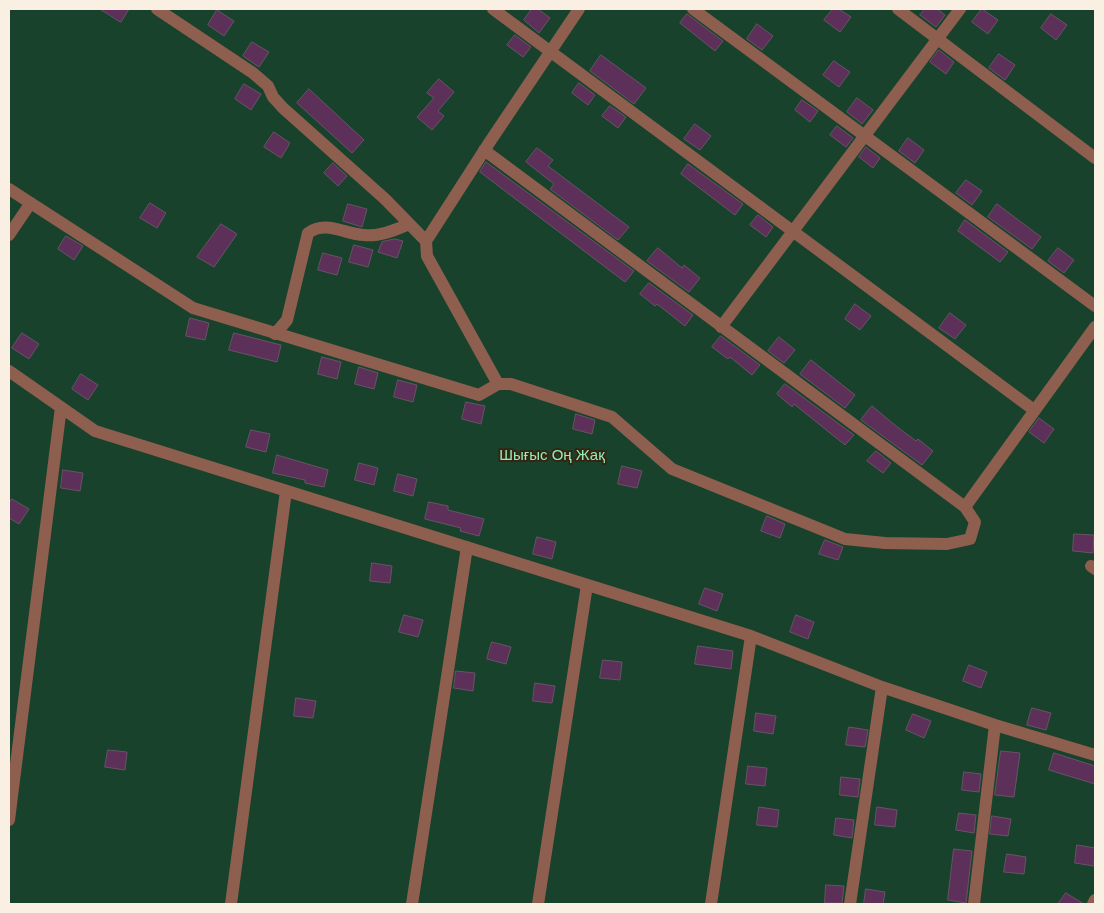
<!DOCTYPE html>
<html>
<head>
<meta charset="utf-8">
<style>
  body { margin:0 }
  #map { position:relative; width:1104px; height:913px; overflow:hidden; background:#362512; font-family:Arial,sans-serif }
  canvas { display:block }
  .frame { position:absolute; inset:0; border:10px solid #faefe3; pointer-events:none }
</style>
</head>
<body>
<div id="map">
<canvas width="1104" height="913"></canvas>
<div class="frame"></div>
</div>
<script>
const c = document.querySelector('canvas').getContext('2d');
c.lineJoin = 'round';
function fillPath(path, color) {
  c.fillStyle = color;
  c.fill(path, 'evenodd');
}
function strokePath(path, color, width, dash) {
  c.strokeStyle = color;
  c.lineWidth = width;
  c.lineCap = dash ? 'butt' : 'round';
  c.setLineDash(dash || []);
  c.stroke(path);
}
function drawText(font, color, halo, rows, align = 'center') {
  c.font = font + ' Arial,sans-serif';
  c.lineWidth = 4;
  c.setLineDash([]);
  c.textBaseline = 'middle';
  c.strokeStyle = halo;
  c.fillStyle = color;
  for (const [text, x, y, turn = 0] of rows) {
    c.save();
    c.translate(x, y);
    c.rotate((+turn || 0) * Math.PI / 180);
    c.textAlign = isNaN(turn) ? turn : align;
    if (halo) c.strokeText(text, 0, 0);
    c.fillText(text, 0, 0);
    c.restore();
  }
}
fillPath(new Path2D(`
  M9 9H1095V904H9Z`), '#18422c');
const building = new Path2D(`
  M100 9H129L121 22Z
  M532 9H538L550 18 539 33 524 20Z
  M833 9H839L851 17 840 32 824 20Z
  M925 9H937L945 15 936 27 920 15Z
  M982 9 998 20 988 34 972 22Z
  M217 10 234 21 224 36 208 25Z
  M687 14 723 41 715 51 680 23Z
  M1051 14 1067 25 1056 40 1041 28Z
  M757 24 773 36 762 50 747 39Z
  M515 35 531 47 523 57 507 45Z
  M252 42 269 52 259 67 243 56Z
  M939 50 954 62 946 74 930 62Z
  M999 54 1015 65 1005 80 989 68Z
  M601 55 646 88 634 104 590 71Z
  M834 61 850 72 839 87 823 75Z
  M439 79 454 92 438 111 444 116 432 130 417 117 434 98 427 93Z
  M579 83 595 95 588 105 572 93Z
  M244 84 261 94 251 110 235 99Z
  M309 89 364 140 352 153 297 103Z
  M857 98 873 110 862 124 847 112Z
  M802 100 818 111 810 122 795 110Z
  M610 106 626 117 618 128 602 116Z
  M695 124 711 136 700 150 684 139Z
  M837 126 853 138 846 147 830 135Z
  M274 132 290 143 281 158 264 147Z
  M908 138 924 150 915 163 899 151Z
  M866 147 880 158 873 168 859 157Z
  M537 148 553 160 548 166 629 227 618 240 550 189 554 184 526 162Z
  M486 162 634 271 625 282 480 172Z
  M333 163 347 176 338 186 324 173Z
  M688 164 743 204 735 215 681 174Z
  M966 180 982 191 972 205 956 193Z
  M150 203 166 213 157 228 140 218Z
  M348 204 367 209 362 227 343 221Z
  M997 204 1041 237 1032 249 988 217Z
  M758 215 773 227 766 237 750 225Z
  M965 220 1008 252 1000 262 958 231Z
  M221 224 237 234 214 267 197 257Z
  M66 236 83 246 74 260 58 249Z
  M395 239 403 241 397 258 378 252 382 242Z
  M354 245 373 250 368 267 349 262Z
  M658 248 682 268 684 265 700 278 689 292 647 261Z
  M1058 248 1074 260 1064 273 1048 261Z
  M323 253 342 258 337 275 318 270Z
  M649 283 693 315 685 326 657 304 655 306 640 294Z
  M855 304 871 316 860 330 845 319Z
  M950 313 966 325 955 339 939 328Z
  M190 318 209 323 205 340 186 336Z
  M22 333 39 344 29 359 12 348Z
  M234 333 281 345 277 362 229 350Z
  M721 336 760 365 752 375 730 357 728 359 712 347Z
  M779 337 795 350 784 363 768 351Z
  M322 357 341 362 337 379 318 374Z
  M811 360 855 395 845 408 800 374Z
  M359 367 378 373 374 389 355 384Z
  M81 374 98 385 88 400 72 389Z
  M398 380 417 385 413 402 394 397Z
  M785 384 854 435 845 445 794 404 792 407 777 394Z
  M466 402 485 406 481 424 462 419Z
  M872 406 896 426 916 441 918 439 933 451 922 465 861 420Z
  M576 414 595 420 592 434 573 429Z
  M1039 418 1054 429 1044 443 1029 432Z
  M251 430 270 434 266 452 246 447Z
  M876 451 891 463 883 473 867 461Z
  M277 455 328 470 324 487 305 483V480L273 473Z
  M359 463 378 468 374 485 355 480Z
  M622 466 642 471 637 488 618 484Z
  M63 470 83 473 80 491 61 488Z
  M398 474 417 479 413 496 394 491Z
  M12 499 29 509 19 524 9 518V504Z
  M429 502 448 506V510L484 519 479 536 460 531 461 528 425 519Z
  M767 516 785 524 780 538 761 531Z
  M1074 534 1094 535 1093 553 1073 551Z
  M537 537 556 542 552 559 533 554Z
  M825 540 843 547 838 560 819 554Z
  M372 563 392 566 390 583 370 581Z
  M705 588 723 594 717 611 699 604Z
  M404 615 423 620 418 637 399 632Z
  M796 615 814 622 808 639 790 632Z
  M492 642 511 647 506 664 487 659Z
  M698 646 733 651 731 669 695 664Z
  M603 660 622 662 620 680 600 678Z
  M969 665 987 672 981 688 963 681Z
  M456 671 475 673 473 691 454 688Z
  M535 683 555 686 552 703 533 701Z
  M296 698 316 701 313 718 294 716Z
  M1032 708 1051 713 1046 730 1027 725Z
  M756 713 776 716 773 734 754 731Z
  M913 714 931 721 924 738 906 730Z
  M849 727 868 730 865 747 846 745Z
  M108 750 127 752 125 770 105 767Z
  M1001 751 1020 753 1014 797 995 795Z
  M1054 753 1095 766V784L1049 770Z
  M748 766 767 768 765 786 746 784Z
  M964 772 981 774 979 792 962 790Z
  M841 777 860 779 858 797 840 795Z
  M759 807 779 810 777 827 757 825Z
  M877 807 897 810 895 827 875 825Z
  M959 813 976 815 974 833 956 830Z
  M992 816 1011 819 1008 836 990 834Z
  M836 818 854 820 852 838 834 835Z
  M1077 845 1095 848 1094 866 1075 863Z
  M954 849 972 851 966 903 948 900Z
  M1007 854 1026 857 1024 874 1004 872Z
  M826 885 844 886 842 903H825Z
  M866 889 885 892 883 904H864Z
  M1066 893 1084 904H1058Z`);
fillPath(building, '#5d3059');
strokePath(building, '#685366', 1);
strokePath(new Path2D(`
  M157 9 253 73 268 86 273 97 283 108 385 199 426 241
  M493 9 1034 410
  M693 9 1095 306
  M898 9 1095 158
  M9 189 193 308 479 395 498 384H511L612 417 672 469 845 539 885 543 947 544 970 539 975 522 965 507 484 150
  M9 235 30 204
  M721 327 960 9
  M275 334 287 320 308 233C326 220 344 234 364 235 378 237 396 230 409 224
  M9 371 95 431 751 636 882 687 995 725 1095 755
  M498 384 427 256 426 241 489 143 579 9
  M965 507 1095 327
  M1091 566 1095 569
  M9 820 61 407
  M231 904 286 491
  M412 904 467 547
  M538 904 587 585
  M711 904 751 636
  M850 904 882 687
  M974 904 995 725
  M1093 904 1095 900`), '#8e5f4f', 12);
drawText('15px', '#8fefba', '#362512', [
  ["Шығыс Оң Жақ",552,456]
]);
</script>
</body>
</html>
